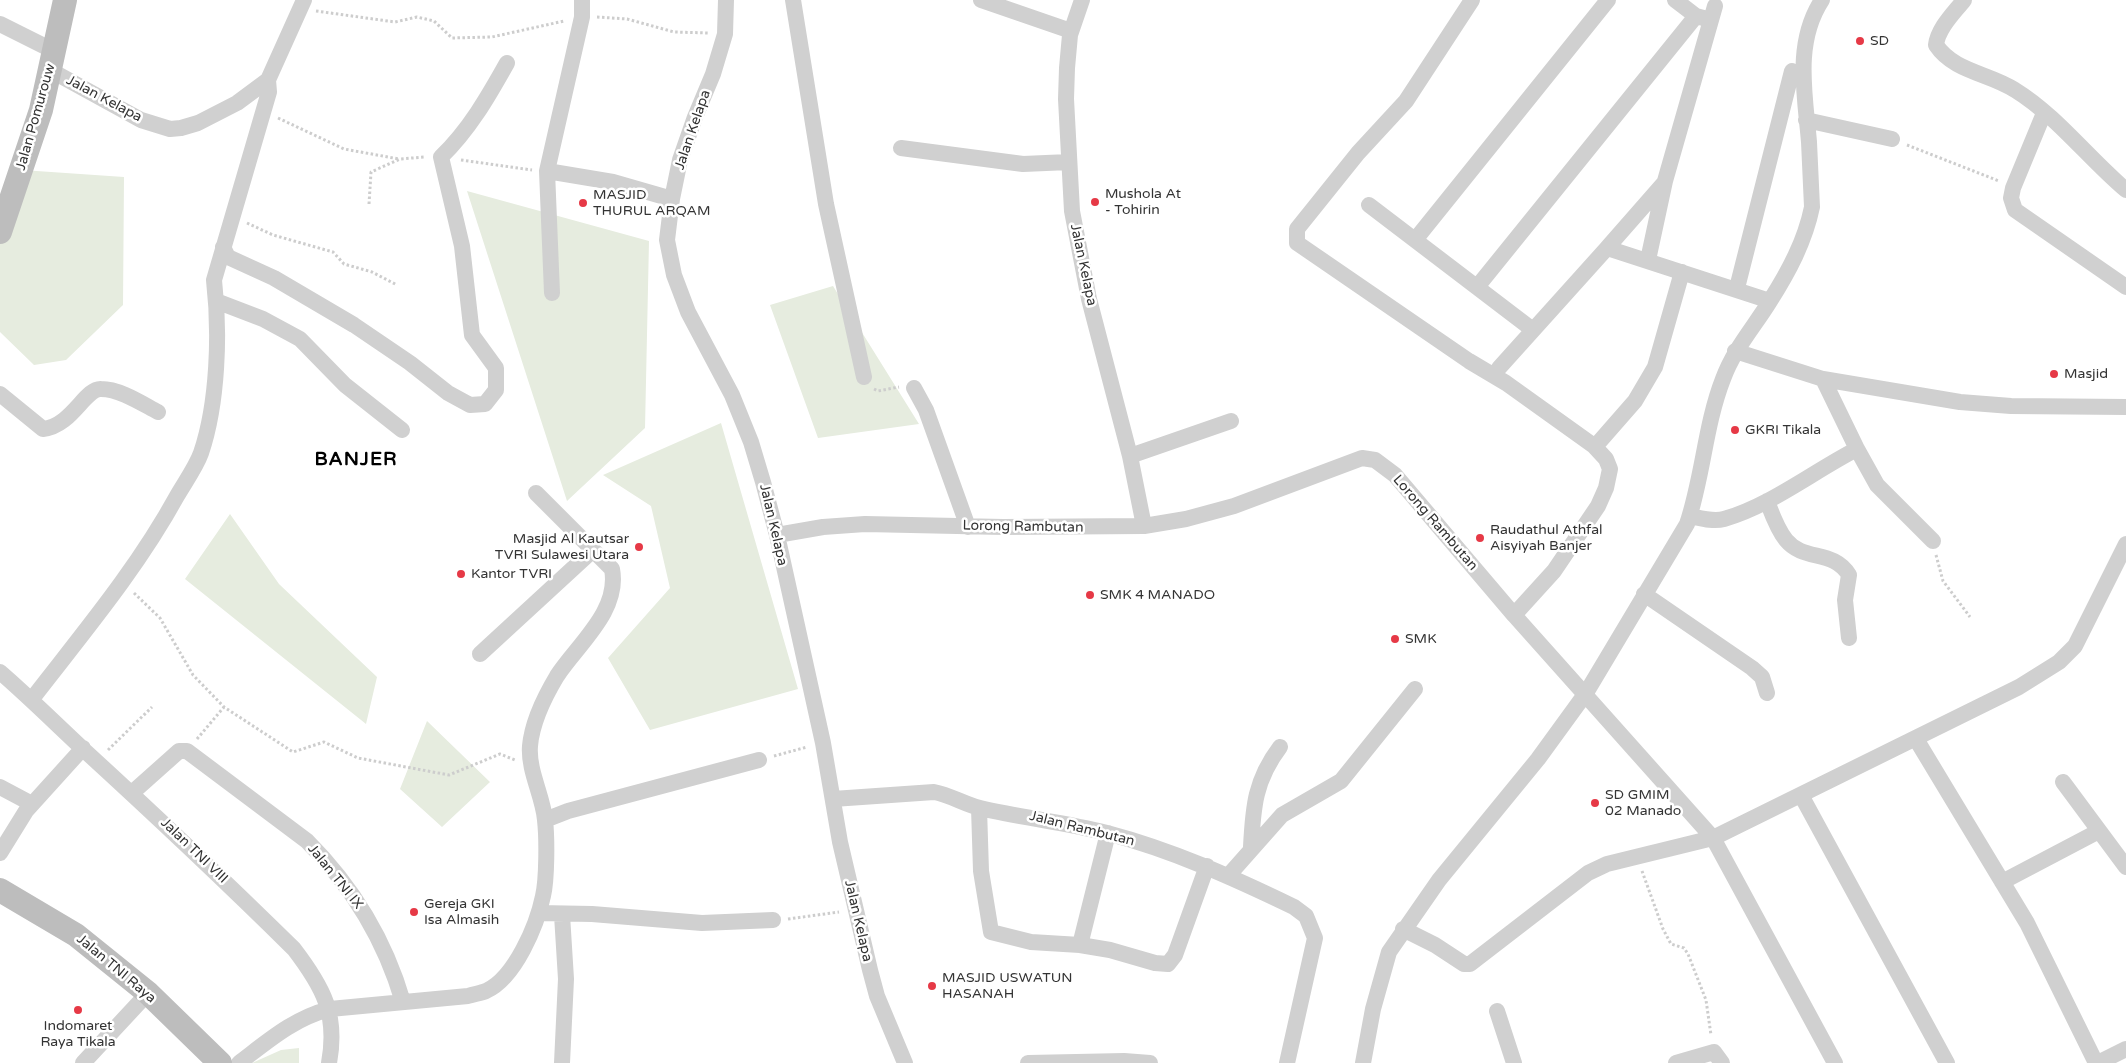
<!DOCTYPE html>
<html>
<head>
<meta charset="utf-8">
<style>
  body { margin:0 }
  canvas { display:block; background:#fff }
</style>
</head>
<body>
<canvas width="2126" height="1063"></canvas>
<script>
const c = document.querySelector('canvas').getContext('2d');
c.lineJoin = 'round';
function fillPath(path, color) {
  c.fillStyle = color;
  c.fill(path, 'evenodd');
}
function strokePath(path, color, width, dash) {
  c.strokeStyle = color;
  c.lineWidth = width;
  c.lineCap = dash ? 'butt' : 'round';
  c.setLineDash(dash || []);
  c.stroke(path);
}
function drawText(font, color, halo, rows, align = 'center') {
  c.font = font + ' "Varela Round",sans-serif';
  c.lineWidth = 5;
  c.setLineDash([]);
  c.textBaseline = 'middle';
  c.strokeStyle = halo;
  c.fillStyle = color;
  for (const [text, x, y, turn = 0] of rows) {
    c.save();
    c.translate(x, y);
    c.rotate((+turn || 0) * Math.PI / 180);
    c.textAlign = isNaN(turn) ? turn : align;
    if (halo) c.strokeText(text, 0, 0);
    c.fillText(text, 0, 0);
    c.restore();
  }
}
fillPath(new Path2D(`
  M22 170 124 177 123 305 66 360 34 365 0 332V236Z
  M467 191 649 241 645 428 567 501Z
  M833 286 919 424 818 438 770 305Z
  M721 423 798 689 650 730 608 658 670 588 651 506 603 475Z
  M230 514 279 584 377 677 366 724 185 579Z
  M427 721 490 782 442 827 400 789Z
  M299 1048V1063H252L281 1050Z`), '#e6ecdf');
strokePath(new Path2D(`
  M316 11 395 22 417 17 434 21 452 38 492 37 564 21
  M597 17 627 19 674 32 709 33
  M278 118 344 149 399 159
  M1907 145 1999 181
  M461 160 532 170
  M369 204 371 172 400 159 425 157
  M247 223 273 235 333 252 344 264 372 272 397 285
  M874 389 878 391 899 387
  M1936 555 1943 581 1970 617
  M134 593 160 618 193 675 224 707 293 752 324 742 358 758 449 775 500 754 515 760
  M197 739 224 707
  M108 750 152 707
  M774 756 807 747
  M1642 871 1663 929 1671 944 1684 948 1688 954 1706 1000 1711 1035
  M788 919 839 912`), '#cdcdcd', 3, [2.5, 2.5]);
strokePath(new Path2D(`
  M726 0 725 34 713 74 695 117 680 160 672 199 667 240 674 275 688 312 732 395 751 442 763 482 777 535 823 743 840 842 870 970 877 996 905 1063
  M793 0 826 204 864 377
  M981 0 1071 31
  M1082 0 1070 35 1067 68 1066 99 1072 211 1089 299 1130 456 1144 526
  M1472 0 1406 101 1358 153 1297 229V243L1469 361 1506 383 1594 446 1606 459 1610 469 1606 488 1598 506 1554 571 1514 615
  M1675 0 1696 16
  M1964 0C1954 13 1938 28 1936 45 1954 72 1989 73 2015 90 2057 116 2088 158 2126 190
  M0 24 54 51
  M50 70 141 120 170 129 181 128 198 123 237 103 268 80 304 0
  M2044 113 2013 188 2011 198 2015 210 2126 287
  M1806 120 1892 139
  M901 148 1023 164 1069 162
  M547 171 613 182 672 199
  M1369 205 1533 330
  M1415 240 1608 0
  M223 247 228 257 274 278 354 325 410 363 448 393 470 405 485 404 496 390V368L472 335 462 246 441 157C469 130 488 97 507 63
  M1607 248 1664 183
  M1648 260 1665 181 1715 6
  M1477 287 1696 16 1711 20
  M1737 288 1792 71
  M552 293 547 171 582 17V0
  M216 301 263 319 300 339 345 385 402 430
  M1735 351 1823 379 1960 402 2011 406 2126 407
  M1499 368 1607 248 1770 301
  M1823 379 1857 449 1877 485 1933 541
  M914 388 926 410 968 527
  M0 394 43 429C72 426 85 388 101 389 120 389 141 403 158 412
  M1600 441 1635 401 1655 367 1682 272
  M1130 456 1231 421
  M1767 501C1772 514 1777 529 1786 540 1804 562 1833 549 1849 575L1845 600 1849 638
  M1690 516C1700 518 1713 522 1724 519 1770 506 1814 471 1857 449
  M777 535 823 527 865 524 1003 527 1144 526 1186 519 1234 506 1362 458 1375 460 1395 475 1514 615 1713 838 1835 1063
  M1644 594 1752 668 1762 677 1767 693
  M480 654 593 550
  M0 672C29 697 56 724 84 750 155 815 225 881 294 949 323 987 338 1014 329 1063
  M32 699C83 633 137 569 177 496 185 482 196 467 201 453 218 403 220 332 214 280L269 92 268 80
  M1916 739 2027 923 2096 1063
  M2063 782 2126 867
  M0 787 32 804
  M133 792 179 751H187L307 841C353 887 385 940 403 1002
  M1801 795 1947 1063
  M833 799 934 792C950 795 964 804 980 808 1022 818 1065 822 1107 833 1172 850 1234 878 1294 907L1306 916 1315 938 1287 1063
  M979 808 981 871 991 932 1031 942 1080 945
  M545 820 568 811 759 760
  M1108 833 1080 945 1110 950 1155 963 1168 964 1175 955 1207 866
  M1251 847C1253 807 1255 780 1280 747
  M0 853 26 811 83 748
  M1228 876 1282 815 1341 781 1415 689
  M2002 882 2099 831
  M539 913 592 914 702 923 773 920
  M1403 929 1435 945 1464 964H1470L1588 873 1607 864 1713 838 2019 687 2059 662 2075 646 2126 544
  M1497 1011 1514 1063
  M83 1063 148 993
  M239 1063C268 1041 294 1018 330 1009L468 996C474 994 481 993 486 991 515 978 537 925 543 896 547 879 547 838 545 820 543 796 528 771 530 746 532 723 545 696 557 676 578 644 620 611 612 569L536 493
  M562 1063 566 979 562 915
  M1028 1063 1124 1061 1150 1063
  M1363 1063 1373 1009 1389 952 1439 880 1538 759 1586 693 1687 524C1703 477 1705 425 1723 379 1734 349 1754 327 1770 301 1789 271 1805 241 1812 207 1811 185 1810 163 1809 142 1805 94 1794 43 1822 0
  M1676 1063 1714 1052 1722 1063
  M2098 1063 2126 1049`), '#d0d0d0', 16);
strokePath(new Path2D(`
  M0 232 41 110 65 0
  M0 890 76 935 148 993 220 1063`), '#bdbdbd', 24);
for (const [x, y, r, color] of [
  [1860,41,5,"#e63946"],
  [1095,202,5,"#e63946"],
  [583,203,5,"#e63946"],
  [2054,374,5,"#e63946"],
  [1735,430,5,"#e63946"],
  [1480,538,5,"#e63946"],
  [639,547,5,"#e63946"],
  [461,574,5,"#e63946"],
  [1090,595,5,"#e63946"],
  [1395,639,5,"#e63946"],
  [1595,803,5,"#e63946"],
  [414,912,5,"#e63946"],
  [932,986,5,"#e63946"],
  [78,1010,5,"#e63946"]
]) {
  const dot = new Path2D();
  dot.arc(x, y, r, 0, 2 * Math.PI);
  c.fillStyle = color;
  c.fill(dot);
  strokePath(dot, '#fff', 2);
}
drawText('14px', '#333', '#fff', [
  ["SD",1870,41],
  ["Mushola At",1105,194],
  ["- Tohirin",1105,210],
  ["MASJID",593,195],
  ["THURUL ARQAM",593,211],
  ["Masjid",2064,374],
  ["GKRI Tikala",1745,430],
  ["Raudathul Athfal",1490,530],
  ["Aisyiyah Banjer",1490,546],
  ["Masjid Al Kautsar",629,539,"right"],
  ["TVRI Sulawesi Utara",629,555,"right"],
  ["Kantor TVRI",471,574],
  ["SMK 4 MANADO",1100,595],
  ["SMK",1405,639],
  ["SD GMIM",1605,795],
  ["02 Manado",1605,811],
  ["Gereja GKI",424,904],
  ["Isa Almasih",424,920],
  ["MASJID USWATUN",942,978],
  ["HASANAH",942,994],
  ["Indomaret",78,1026,"center"],
  ["Raya Tikala",78,1042,"center"]
], 'left');
drawText('14px', '#333', '#fff', [
  ["Jalan Kelapa",104,99,28],
  ["Jalan Pomurouw",36,117,-74],
  ["Jalan Kelapa",693,130,-71],
  ["Jalan Kelapa",1083,265,78],
  ["Lorong Rambutan",1435,523,49],
  ["Jalan Kelapa",773,525,77],
  ["Lorong Rambutan",1023,527,1],
  ["Jalan Rambutan",1082,829,14],
  ["Jalan TNI VIII",194,851,44],
  ["Jalan TNI IX",335,877,51],
  ["Jalan Kelapa",858,921,77],
  ["Jalan TNI Raya",116,969,40]
]);
c.letterSpacing = '1px';
drawText('bold 19px', '#000', '#fff', [
  ["BANJER",356,460]
]);
c.letterSpacing = '0px';
</script>
</body>
</html>
